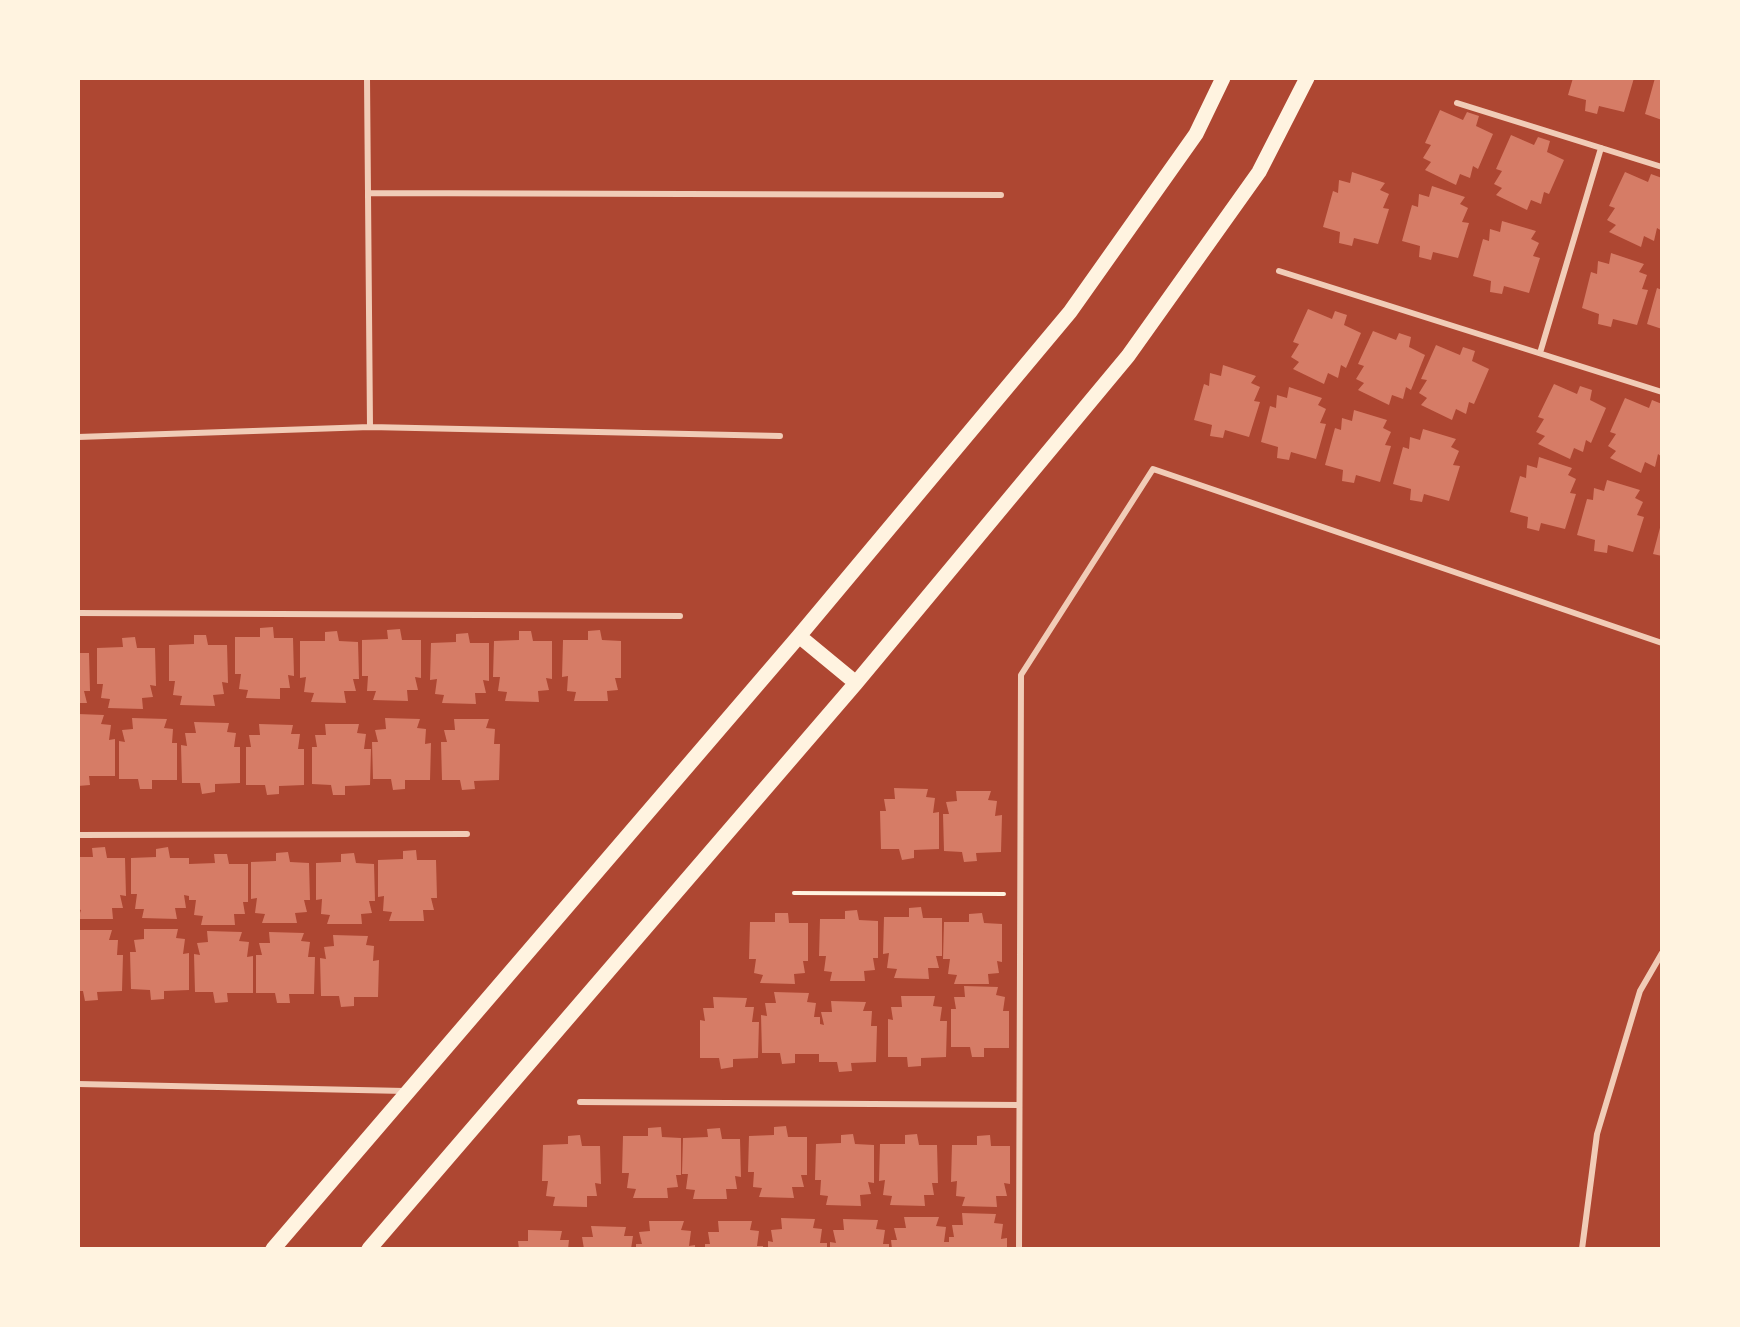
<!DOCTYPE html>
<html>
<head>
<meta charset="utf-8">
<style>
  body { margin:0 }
  #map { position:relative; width:1740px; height:1327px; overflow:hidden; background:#c8553d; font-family:"Titillium Web",sans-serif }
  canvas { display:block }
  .frame { position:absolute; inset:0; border:80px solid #fff3e0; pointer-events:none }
</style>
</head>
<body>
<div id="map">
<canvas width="1740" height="1327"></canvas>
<div class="frame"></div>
</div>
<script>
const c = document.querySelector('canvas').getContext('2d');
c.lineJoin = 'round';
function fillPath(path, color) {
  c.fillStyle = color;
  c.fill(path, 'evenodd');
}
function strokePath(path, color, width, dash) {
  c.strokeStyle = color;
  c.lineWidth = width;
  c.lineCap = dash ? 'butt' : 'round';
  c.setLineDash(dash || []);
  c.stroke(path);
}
fillPath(new Path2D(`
  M78 78H1662V1249H78Z`), '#ae4732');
fillPath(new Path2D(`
  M1573 78H1634L1624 112 1599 106 1597 114 1585 111 1586 100 1568 95Z
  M1655 78 1662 80V120L1645 114Z
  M1440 110 1463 120 1467 112 1479 116 1476 126 1493 134 1478 169 1473 166 1470 178 1460 174 1456 185 1425 170 1431 162 1423 158 1431 145 1425 143Z
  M1511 135 1534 145 1538 137 1550 141 1547 152 1564 160 1549 194 1544 192 1541 204 1531 200 1527 210 1496 195 1502 188 1494 184 1502 171 1496 169Z
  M1352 172 1385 183 1380 190 1389 194 1383 208 1389 209 1378 244 1354 238 1352 246 1339 243 1340 232 1323 227 1333 191 1338 193 1339 180 1350 183Z
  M1625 172 1648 182 1651 174 1662 178 1660 189 1662 190V231L1657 228 1654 241 1644 236 1641 247 1609 232 1616 225 1607 220 1615 208 1609 206Z
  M1432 186 1465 197 1460 204 1468 208 1462 222 1469 223 1458 258 1433 252 1431 260 1419 257 1420 246 1402 241 1412 205 1418 207 1419 194 1429 197Z
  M1502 221 1536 231 1531 239 1539 243 1533 256 1540 258 1529 293 1504 286 1502 294 1490 292 1491 281 1473 276 1483 239 1489 241 1490 229 1500 232Z
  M1611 253 1644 264 1639 272 1647 275 1642 289 1648 290 1637 325 1613 319 1611 327 1598 324 1599 314 1582 308 1591 272 1597 274 1598 261 1609 264Z
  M1657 288 1662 290V329L1647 324Z
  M1308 309 1332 319 1335 311 1347 315 1344 325 1361 333 1346 368 1341 365 1338 378 1328 373 1324 384 1293 369 1299 362 1291 357 1299 344 1293 342Z
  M1373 331 1396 340 1399 333 1411 337 1409 347 1425 355 1411 390 1406 387 1403 399 1392 395 1389 405 1358 390 1364 383 1356 379 1364 366 1358 364Z
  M1436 345 1460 355 1463 347 1475 351 1472 361 1489 369 1474 404 1469 402 1466 414 1456 409 1452 420 1421 405 1427 398 1419 393 1427 380 1421 379Z
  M1223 365 1256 376 1251 383 1260 387 1254 401 1260 402 1249 437 1225 430 1223 438 1210 436 1212 425 1194 420 1204 384 1209 386 1210 373 1221 376Z
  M1554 384 1577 394 1580 386 1592 390 1590 400 1606 408 1591 443 1586 440 1583 452 1574 448 1570 459 1538 444 1545 436 1536 432 1544 419 1538 417Z
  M1289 387 1322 398 1318 405 1326 409 1320 423 1326 424 1316 459 1291 452 1289 460 1277 458 1278 447 1261 442 1270 406 1276 408 1277 395 1287 398Z
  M1625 398 1649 408 1652 400 1662 404V457L1658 454 1655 467 1645 462 1641 473 1610 458 1616 451 1608 446 1616 434 1610 432Z
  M1354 410 1387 420 1383 428 1391 432 1385 445 1391 446 1380 482 1356 475 1354 483 1342 481 1343 470 1325 465 1335 428 1341 430 1342 418 1352 421Z
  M1423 429 1456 439 1451 447 1459 451 1453 465 1460 466 1449 501 1424 494 1422 502 1410 500 1411 489 1393 484 1403 447 1409 449 1410 437 1420 440Z
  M1539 457 1572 468 1568 475 1576 479 1570 493 1576 494 1565 529 1541 523 1539 531 1527 528 1528 517 1510 512 1520 476 1526 478 1527 465 1537 468Z
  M1607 480 1640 490 1635 498 1643 502 1637 515 1644 517 1633 552 1608 545 1607 553 1594 551 1595 540 1577 535 1587 499 1593 500 1594 488 1604 491Z
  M1661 524H1662V556L1653 554Z
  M273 627 274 638H293L294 676 288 675 290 688H280V699L246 698 248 690 239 689 241 674H235V637H260V628Z
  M400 629 402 640H421V678L415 677 418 690H407L408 701 373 700 376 691H367L368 676H362V640L388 639 387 630Z
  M600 630 602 640 621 641V678H615L618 690 607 691 608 701H574L576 692 567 691 568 676 562 677 563 640H588V631Z
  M337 631 339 641 358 642 359 679H353L356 691H344L346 703 311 702 314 693 304 692 306 677 300 678V641H325V632Z
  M519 631H531L533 641H552V679L546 678 549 690 538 691 539 702 505 701 507 692 498 691 500 677H493L494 641 519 640Z
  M468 633 470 643H489V681L483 680 486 693H475L476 704 442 703 444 695 435 694 437 679 430 680 431 643 456 642V634Z
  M194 635H206L208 645H227L228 683 222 682 224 694 213 695 215 706 180 705 182 696 173 695 175 681H169V645L194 644Z
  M135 637 137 648H155L156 686 150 685 153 697 142 698 143 709 108 708 110 699 101 698 103 684H97V648L123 647 122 638Z
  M78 653H89L90 691H84L87 703H78Z
  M78 714 104 715 101 724 111 725 109 740 115 739V776H89L90 785 78 786Z
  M132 718 167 719 164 728 173 729 172 743H177V780H152V789H140L138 779H119V741L125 742 122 730 133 729Z
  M385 718 420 719 417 728 426 729 425 744 431 743 430 780H405V789L393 790 391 779H373L372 742H378L375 730 386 729Z
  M454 719H489L486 728 495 729 494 744H500L499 780 474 781 475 789 462 790 460 780H442L441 742H447L444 730H455Z
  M194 722 229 723 227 732 236 733 234 747H240V783L215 784V792L202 794 200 783H182L181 745 187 746 185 733H196Z
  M259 724 293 725 291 734H300L298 749H304V785L279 786V794L267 795 265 785H246V747H251L249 735H260Z
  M325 724H359L357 733 366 734 364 749H371L370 785 345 786V795H333L331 785 312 784V747H317L315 735H326Z
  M894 788 928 789 926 797 935 798 933 813 939 812V849L914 850V858L902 860 899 849H881L880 811H886L884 799H895Z
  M956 791H991L988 800 997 801 995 816 1002 815 1001 852 976 853 977 861 964 862 962 852 944 851 943 814H949L946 802 957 801Z
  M105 847 107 858H125L126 896 120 895 123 908H112L113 919H78L81 910 78 909V857H93L92 848Z
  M168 847 170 858H189V864L215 863 214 854H227L229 864H248V902H243L245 914H234L235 925H201L203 916 194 915 196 900H189V896L184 895 186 908H175L177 919 142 918 144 909H135L137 894H131V858L156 857V849Z
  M416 850 417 860H436L437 898H431L434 910H423L424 921H389L392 912 383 911 384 896 378 897V860L403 859V851Z
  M288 852 290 862 309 863 310 900H304L307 912 295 913 297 923H262L265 914 255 913 257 898 251 899V862L276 861V853Z
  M354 853 356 863 374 864 375 901H369L372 913 361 914 362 924H327L330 915 321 914 322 899 316 900V863L341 862V854Z
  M921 907 923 918H942V956H936L939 968H928L929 979 894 978 897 969 887 968 889 953 883 954 884 917H909V908Z
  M857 910 859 920 878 921V958H873L875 970 864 971 865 981H830L832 972 824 971 826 956H819L820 919H845V911Z
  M775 913H788L789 923H808V961H803L805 973 794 974 795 984 760 983 763 975 754 973 756 959H749L750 922H775Z
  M982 913 984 923 1002 924V962L997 961 999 973 988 974 989 984H954L957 975 948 974 950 959H943L944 922H969V914Z
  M144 929H178L176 938 185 939 183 954 189 953V990L164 991V999L151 1000 150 990 131 989 130 952H136L134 940 144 939Z
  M78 930H112L109 940H118L117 955H123L122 991 97 992 98 1000 85 1001 83 991H78Z
  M207 931 242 932 239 941 249 942 247 957 253 956V993H227L228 1002 215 1003 213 992H195L194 954 200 955 197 943 208 942Z
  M269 932 304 933 301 941 310 942 308 957H315L314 994H289L290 1003H277L275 993H256V955H262L259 943H270Z
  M333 935 368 936 366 945 374 946 373 961 379 960 378 997H354V1006L341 1007 339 996H321L320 958 326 959 324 947 334 946Z
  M964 986 998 987 996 995 1005 997 1003 1011H1009V1048H984V1057H972L970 1047H951V1009H956L954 997H965Z
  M774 992 809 993 807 1002 816 1003 814 1017H820V1024L824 1025 821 1012H832L831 1001 866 1002 863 1011H872L871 1026H877L876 1062 851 1063 852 1071 839 1072 837 1062H819V1054H795V1063L782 1064 780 1053H762L761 1015 767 1016 765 1003H776Z
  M901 996H935L933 1006 942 1007 940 1021H947L946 1057 921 1058V1066L908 1067 907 1057H888V1019L893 1020 891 1007H902Z
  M713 997 747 998 745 1007H754L752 1022H759L758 1058 733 1059V1067L721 1069 719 1058H700V1020L705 1021 703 1008H714Z
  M786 1126 788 1137H807V1175H801L804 1187H792L794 1198 759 1197 762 1188 753 1187 754 1172H748L749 1136 774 1135V1127Z
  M661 1127 662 1137 681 1138V1175H676L678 1187 667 1188 668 1198H633L636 1189 627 1188 629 1173H622L623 1136H648V1128Z
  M720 1128 722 1139H740L741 1177 735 1176 737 1189H726L727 1199H693L695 1190 686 1189 688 1174H682L683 1138 708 1137 707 1129Z
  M853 1134 855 1144 874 1145V1183L868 1182 871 1194 860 1195 861 1206 826 1205 828 1196 820 1195 821 1180H815L816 1144 841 1143V1135Z
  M917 1134 919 1145H937L938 1183H932L934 1195H924L925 1206 890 1205 892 1196 883 1195 885 1180 879 1181 880 1144H905V1135Z
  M580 1135 582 1146H600L601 1184 595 1183 597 1196H587V1207L553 1206 555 1197 546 1196 548 1181H542L543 1145 568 1144V1136Z
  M990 1135 991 1146H1010V1184L1004 1183 1007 1196H996L997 1207 962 1206 965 1197 956 1196 957 1181 951 1182 952 1145H977V1136Z
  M962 1213 996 1214 994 1223 1003 1224 1001 1239 1007 1238V1249H892L891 1240H897L894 1228H906L904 1217H939L936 1226 946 1227 944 1242H949V1237H954L952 1225H963Z
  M781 1218 815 1219 813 1228 822 1229 820 1243H827V1249H768V1241L773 1242 771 1230 782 1229Z
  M843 1219 878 1220 876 1229 885 1230 883 1244H889V1249H830V1242L836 1243 833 1230H844Z
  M649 1221H684L681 1230 691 1231 689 1246 695 1245V1249H636V1244H642L639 1232 650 1231Z
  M718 1221H752L750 1230 759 1231 757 1246H763V1249H705V1244H710L708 1232H719Z
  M591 1226 626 1227 624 1236H633L631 1249H584L582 1237H593Z
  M528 1230 562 1231 560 1240H569L568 1249H519L518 1241H528Z`), '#d67c66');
strokePath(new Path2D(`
  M794 893 1004 894`), '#fff3e0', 4);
strokePath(new Path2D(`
  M367 78 370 427
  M1457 103 1662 167
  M368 193 1001 195
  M1279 271 1662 392
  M1540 353 1601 148
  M78 437 370 427 780 436
  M78 613 680 616
  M78 835 467 834
  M78 1084 405 1091
  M580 1102 1019 1105
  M1019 1249 1021 675 1153 469 1662 643
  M1582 1249 1597 1134 1640 991 1662 953`), '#f1ccb7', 6);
strokePath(new Path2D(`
  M799 636 856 683
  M273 1249 799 636 1070 312 1196 134 1223 78
  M369 1249 856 683 1128 356 1259 172 1307 78`), '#fff3e0', 15);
</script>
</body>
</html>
